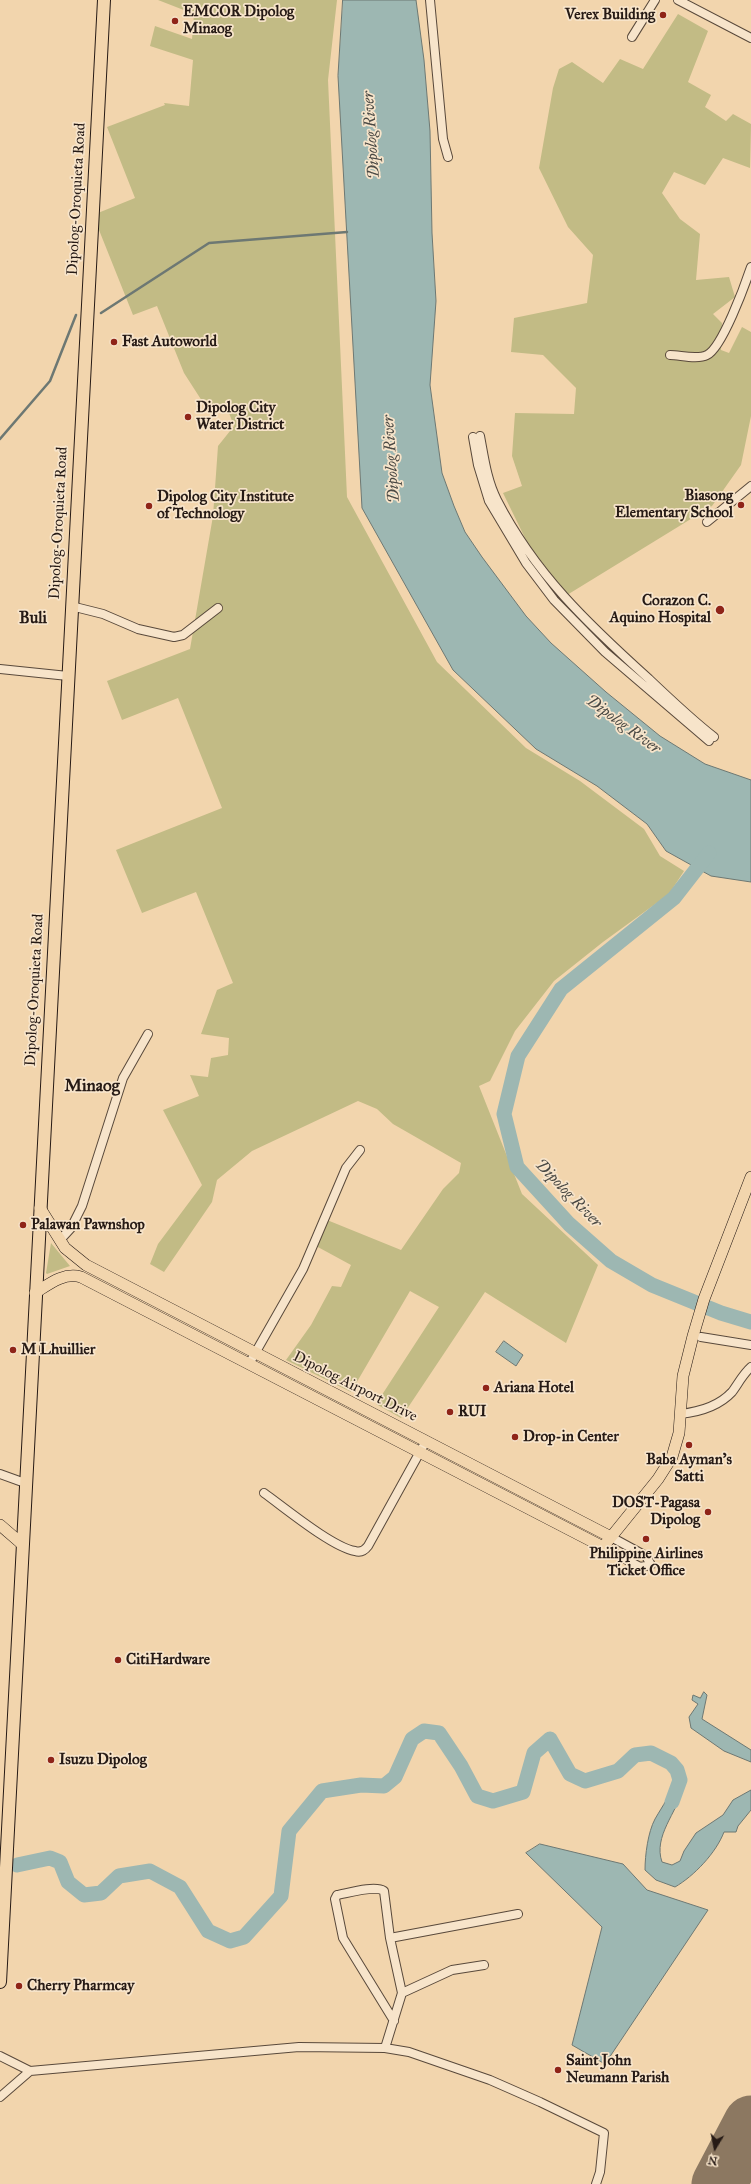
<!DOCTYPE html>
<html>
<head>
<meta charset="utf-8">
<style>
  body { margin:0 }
  #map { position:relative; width:751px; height:2184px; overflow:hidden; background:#f2d5ad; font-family:"IM FELL Great Primer",serif }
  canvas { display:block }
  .north { position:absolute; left:695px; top:2128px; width:40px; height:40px; -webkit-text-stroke:3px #f7e4ca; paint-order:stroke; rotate:190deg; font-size:11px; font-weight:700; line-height:16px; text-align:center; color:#261a15 }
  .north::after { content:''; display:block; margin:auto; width:14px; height:18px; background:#261a15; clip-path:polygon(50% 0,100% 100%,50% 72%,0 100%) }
</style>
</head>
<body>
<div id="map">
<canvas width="751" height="2184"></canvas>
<div class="north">N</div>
</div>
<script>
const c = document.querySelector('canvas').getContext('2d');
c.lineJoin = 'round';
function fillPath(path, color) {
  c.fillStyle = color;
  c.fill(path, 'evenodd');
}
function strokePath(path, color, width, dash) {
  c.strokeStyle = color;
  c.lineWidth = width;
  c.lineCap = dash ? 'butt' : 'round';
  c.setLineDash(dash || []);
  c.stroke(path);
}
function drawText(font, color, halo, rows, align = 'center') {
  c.font = font + ' "IM FELL Great Primer",serif';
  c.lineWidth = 3.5;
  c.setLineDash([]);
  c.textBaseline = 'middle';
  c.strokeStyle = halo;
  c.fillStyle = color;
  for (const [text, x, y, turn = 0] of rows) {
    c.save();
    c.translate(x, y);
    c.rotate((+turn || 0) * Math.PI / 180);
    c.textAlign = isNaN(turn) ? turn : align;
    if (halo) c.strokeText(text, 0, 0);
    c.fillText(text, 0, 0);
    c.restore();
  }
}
fillPath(new Path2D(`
  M158 0H337L328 80 347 497 437 662 526 748 580 781 644 829 660 856 684 871 669 894 603 942 554 981 515 1031 490 1081 479 1086 522 1194 598 1265 566 1343 485 1292 401 1418 376 1404 439 1307 410 1291 351 1392 286 1360 311 1325 332 1286 341 1287 351 1265 316 1246 327 1220 401 1250 443 1189 459 1173 461 1163 393 1124 377 1109 358 1101 252 1151 217 1180 212 1202 164 1272 150 1264 158 1244 202 1185 163 1110 199 1096 190 1075 208 1077 211 1058 228 1055 229 1038 201 1034 217 990 233 983 196 892 142 913 116 850 222 808 178 698 122 720 107 681 190 649 213 516 218 446 234 426 229 413 202 401 184 373 157 306 133 315 93 215 135 198 107 127 165 105 164 103 189 106 193 60 150 46 155 26 192 39 194 14Z
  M678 14 708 31 688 82 711 95 705 107 726 121 733 114 751 124 750 168 723 158 705 185 674 172 662 193 680 219 700 234 696 280 729 277 735 297 713 314 722 323 721 350 729 353 742 327 751 332V416L741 465 712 506 567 595 528 544 503 493 522 486 512 456 515 413 574 414 576 388 543 355 511 352 514 318 587 303 593 255 568 227 539 168 553 88 559 69 572 62 603 83 620 59 643 69Z
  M51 1243 70 1266 47 1274 46 1273Z`), '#c2bb85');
const water = new Path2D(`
  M343 0H416L424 60 430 131 432 233 436 301 430 385 442 473 454 506 465 532 482 557 526 616 551 643 606 692 660 736 705 764 751 780V882L711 876 666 851 647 824 597 786 536 749 453 670 362 508 338 76Z
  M504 1341 523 1355 516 1366 496 1352Z
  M704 1692 707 1695 702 1719 751 1750V1762L724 1751 691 1728 689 1717 698 1704 692 1700 693 1695 700 1698Z
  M674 1780 683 1788C677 1813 653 1836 662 1862L672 1865 680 1861 684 1851 696 1833 723 1815 733 1800 751 1790V1810L738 1826 736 1832H724C716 1853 694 1876 675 1887L656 1880 645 1870C645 1855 648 1832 655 1819 663 1805 671 1795 674 1780Z
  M540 1844 623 1864 647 1890 708 1910 605 2064 572 2045 602 1927 526 1853Z`);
fillPath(water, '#9db7b2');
strokePath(water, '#6d7873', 1);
strokePath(new Path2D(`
  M101 313 209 243 347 232
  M0 439 50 381 76 315`), '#6d7873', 2.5);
strokePath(new Path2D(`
  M709 853 674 898 561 989 518 1056 504 1114 517 1167 569 1224 611 1261 652 1285 721 1313 751 1322
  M17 1865 50 1858 60 1862 68 1882 84 1895 101 1893 119 1876 150 1871 180 1887 208 1931 230 1941 244 1937 281 1896 289 1831 322 1791 361 1785 384 1786 395 1777 412 1739 424 1731 439 1733 461 1766 477 1796 493 1801 523 1792 534 1753 550 1739 570 1774 585 1781 618 1771 635 1755 651 1753 671 1763 677 1770 680 1780 672 1802`), '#9db7b2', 15);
strokePath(new Path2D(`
  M719 2184 751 2123`), '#8c7861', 55);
const minor = new Path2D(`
  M430 0 443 139 448 157
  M678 0 751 38
  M632 37 655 0
  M670 355C680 355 697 360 707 355 722 348 745 285 751 267
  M480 436C484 457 487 481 497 500 535 574 588 624 649 679 670 699 691 719 714 737
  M473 437 478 465 489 501 526 563 554 600 605 652 709 741
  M707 522 751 486
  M71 606 103 614 138 629 174 637 183 635 218 608
  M0 669 68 676
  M60 1240 71 1228 82 1206 123 1078 148 1034
  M701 1337 751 1345
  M249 1364 303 1269 346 1168 360 1150
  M680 1414C699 1412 719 1406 732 1392 738 1384 743 1374 751 1367
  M0 1474 25 1483
  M264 1493C285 1508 332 1547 355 1551 361 1553 365 1550 368 1546L426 1441
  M603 1547 640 1567 651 1565 646 1556 611 1537
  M390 1938 518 1914
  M394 2021 343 1938 335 1899 337 1895C348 1893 375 1885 384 1891L390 1938 402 1993
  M385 2048 402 1993 452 1970 484 1965
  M0 2056 30 2071 299 2047 385 2048 409 2052 490 2080 540 2102 604 2133 600 2172 596 2184
  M0 2097 30 2071`);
const major = new Path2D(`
  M40 1208 65 1248 86 1265 611 1537
  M35 1293C49 1284 64 1272 81 1277L603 1547 658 1479 672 1457 679 1433 683 1376 693 1336 704 1299 751 1177
  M0 1525 22 1544`);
const highway = new Path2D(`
  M0 1982 104 0`);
strokePath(minor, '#59493b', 10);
strokePath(major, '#261a15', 12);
strokePath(highway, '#261a15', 14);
strokePath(minor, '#f7e4ca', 8);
strokePath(major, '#f2d5ad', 11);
strokePath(highway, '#f2d5ad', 12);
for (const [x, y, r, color] of [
  [663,15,4,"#8f2418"],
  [175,21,4,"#8f2418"],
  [114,342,4,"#8f2418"],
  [188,417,4,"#8f2418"],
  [741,505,4,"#8f2418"],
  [149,506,4,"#8f2418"],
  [720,610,5,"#8f2418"],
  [23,1225,4,"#8f2418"],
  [13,1350,4,"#8f2418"],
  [486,1388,4,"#8f2418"],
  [450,1412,4,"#8f2418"],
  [515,1437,4,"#8f2418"],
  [689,1445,4,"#8f2418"],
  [708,1512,4,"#8f2418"],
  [646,1539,4,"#8f2418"],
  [118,1660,4,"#8f2418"],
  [51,1760,4,"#8f2418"],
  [19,1986,4,"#8f2418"],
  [558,2070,4,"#8f2418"]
]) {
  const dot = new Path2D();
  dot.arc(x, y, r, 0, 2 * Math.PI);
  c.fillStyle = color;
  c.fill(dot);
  strokePath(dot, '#f7e4ca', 1.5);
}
drawText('bold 15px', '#261a15', '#f7e4ca', [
  ["EMCOR Dipolog",183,12],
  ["Minaog",183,29],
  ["Verex Building",655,15,"right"],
  ["Fast Autoworld",122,342],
  ["Dipolog City",196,408],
  ["Water District",196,425],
  ["Biasong",733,496,"right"],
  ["Elementary School",733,513,"right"],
  ["Dipolog City Institute",157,497],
  ["of Technology",157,514],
  ["Corazon C.",711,601,"right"],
  ["Aquino Hospital",711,618,"right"],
  ["Palawan Pawnshop",31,1225],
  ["M Lhuillier",21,1350],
  ["Ariana Hotel",494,1388],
  ["RUI",458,1412],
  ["Drop-in Center",523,1437],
  ["Baba Ayman's",689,1460,"center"],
  ["Satti",689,1477,"center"],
  ["DOST-Pagasa",700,1503,"right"],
  ["Dipolog",700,1520,"right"],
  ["Philippine Airlines",646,1554,"center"],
  ["Ticket Office",646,1571,"center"],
  ["CitiHardware",126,1660],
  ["Isuzu Dipolog",59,1760],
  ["Cherry Pharmcay",27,1986],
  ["Saint John",566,2061],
  ["Neumann Parish",566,2078]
], 'left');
drawText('15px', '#261a15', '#f7e4ca', [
  ["Dipolog-Oroquieta Road",77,199,-87],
  ["Dipolog-Oroquieta Road",59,523,-87],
  ["Dipolog-Oroquieta Road",35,990,-87],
  ["Dipolog Airport Drive",355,1387,27]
]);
drawText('italic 16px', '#4a4944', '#f7e4ca', [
  ["Dipolog River",372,135,-94],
  ["Dipolog River",392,459,-94],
  ["Dipolog River",623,725,36],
  ["Dipolog River",568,1194,46]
]);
drawText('bold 16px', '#261a15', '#f7e4ca', [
  ["Buli",33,619]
]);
drawText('bold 17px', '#261a15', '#f7e4ca', [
  ["Minaog",92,1087]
]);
</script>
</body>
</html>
